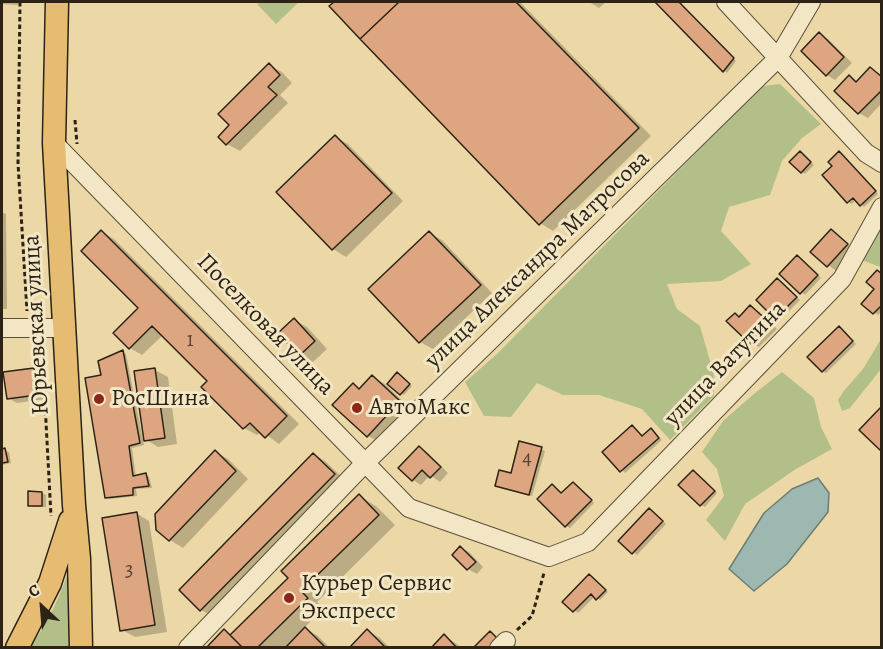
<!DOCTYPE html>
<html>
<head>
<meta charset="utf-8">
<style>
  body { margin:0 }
  #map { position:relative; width:883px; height:649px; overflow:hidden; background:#ebd8a6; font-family:Alegreya,serif }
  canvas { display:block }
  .frame { position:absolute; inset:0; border:3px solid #2c2316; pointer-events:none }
  .north { position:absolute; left:12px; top:577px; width:60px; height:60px; -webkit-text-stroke:4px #f2e6c5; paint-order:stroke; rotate:334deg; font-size:16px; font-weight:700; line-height:24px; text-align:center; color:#2c2316 }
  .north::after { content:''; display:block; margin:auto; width:21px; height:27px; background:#2c2316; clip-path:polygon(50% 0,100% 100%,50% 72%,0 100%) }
</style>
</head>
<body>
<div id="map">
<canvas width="883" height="649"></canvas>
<div class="frame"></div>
<div class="north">С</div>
</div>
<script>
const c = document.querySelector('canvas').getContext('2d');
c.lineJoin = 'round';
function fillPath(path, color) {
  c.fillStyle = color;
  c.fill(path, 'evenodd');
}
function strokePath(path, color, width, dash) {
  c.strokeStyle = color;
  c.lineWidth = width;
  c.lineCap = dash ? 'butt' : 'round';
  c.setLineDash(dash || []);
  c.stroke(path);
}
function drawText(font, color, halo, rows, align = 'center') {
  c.font = font + ' Alegreya,serif';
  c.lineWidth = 6;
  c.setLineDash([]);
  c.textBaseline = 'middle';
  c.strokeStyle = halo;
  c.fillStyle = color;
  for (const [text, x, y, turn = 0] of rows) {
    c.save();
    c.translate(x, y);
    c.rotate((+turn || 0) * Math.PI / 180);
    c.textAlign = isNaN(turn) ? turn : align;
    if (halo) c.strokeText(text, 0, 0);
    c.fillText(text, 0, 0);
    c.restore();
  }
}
fillPath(new Path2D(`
  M260 2H299L276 24 257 4Z
  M780 84 821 124 802 138 782 161 770 195 729 207 721 231 751 264 721 281 667 284 677 309 700 326 714 375V396L670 440 642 409 599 395H563L537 383 511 417 484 416 465 382 497 354 762 86Z
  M881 226V267L861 260Z
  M881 339V369L850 408 842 411 838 400 843 392 863 369Z
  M782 372 814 398 821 427 832 449 796 469 745 504 725 541 706 520 724 496 717 469 702 452 723 421 755 393Z
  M71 564 76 647 29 648C49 622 61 594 71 564Z`), '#b3bf89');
const water = new Path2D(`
  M818 478 829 493 828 512 787 564 754 591 729 569 764 513 792 489Z`);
fillPath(water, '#9cb8b1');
strokePath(water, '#6f7c73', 1.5);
fillPath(new Path2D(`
  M2 2H18V5L2 4Z
  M336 2H520L651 136 553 231 540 223 331 6Z
  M589 2H606L599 8Z
  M657 2H679L736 61 727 73Z
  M819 34 828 39 852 63 835 80 827 75Z
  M269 65 282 72 292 83 280 95 288 103 240 151 227 144 220 137 231 125Z
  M870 69 882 76V103L868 118 859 113 836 91 850 77 858 82Z
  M335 137 348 144 403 201 346 257 333 249 278 192Z
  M804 155 814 165 805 174 802 172Z
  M843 155 878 194 864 207 856 200 852 204 848 202 824 175Z
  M2 212 6 214 7 309H2Z
  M831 231 855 250 836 271 812 252Z
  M102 232 114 239 299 424 279 444 261 431 257 435 244 428 203 387 210 381 163 335 142 355 130 348 140 308Z
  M429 233 442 240 492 293 433 349 420 342 370 289Z
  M801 259 821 278 805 295 781 274Z
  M882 275V311L878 315 863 304 876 289Z
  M781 282 800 300 780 320 758 300Z
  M751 307 759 312 777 329 759 347 751 343 735 315 740 318Z
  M294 320 307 327 327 349 313 362 300 354Z
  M842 330 856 344 826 373 822 371Z
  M123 352 126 354 144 445 132 448 136 477 146 475 149 477 152 488 136 489 137 496 110 499 106 497Z
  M33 369 42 374 45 399 17 403 8 398Z
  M155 370 168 377 177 444 158 447 145 439Z
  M401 376 412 386 404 395 401 393Z
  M373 377 385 384 412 410 381 443 368 436 353 385 361 389Z
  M633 427 643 437 651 430 662 440 625 473 604 452Z
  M420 448 428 453 448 473 440 482 430 475 421 485 413 480Z
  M541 449 545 451 532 496 496 486 512 475Z
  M2 450 9 452 11 463 2 465Z
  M216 452 228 459 248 479 183 548 170 540 157 529Z
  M314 454 326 462 347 482 214 617 201 610Z
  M697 474 717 493 705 507 701 505Z
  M577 485 594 503 570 528 566 526 556 488 562 494Z
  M29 493H42L46 495V507H33L29 505Z
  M359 496 376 506 395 525 317 602 324 608 304 628 318 636 330 648H208L224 631 232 636 290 578Z
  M653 512 666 524 637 555 620 541Z
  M136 513 149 521 167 632 135 637 122 630Z
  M461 548 469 552 483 567 477 574 468 569 454 555Z
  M590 576 608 592 600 600 595 596 578 613 564 602Z
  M368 631 380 638 390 648H351Z
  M444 636 457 644 461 648H433Z`), '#0003');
const building = new Path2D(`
  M334 2H399L360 39 329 6Z
  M399 2H516L639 128 539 225 360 39Z
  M655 2H679L734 58 723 72Z
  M819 32 844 57 826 76 801 51Z
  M269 63 280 75 268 87 277 95 226 145 218 137 229 125 218 114Z
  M870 67 882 77V90L858 114 834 91 849 75 856 82Z
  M335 135 392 193 332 250 276 192Z
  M800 151 811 162 801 173 789 162Z
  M839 151 876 191 860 206 853 198 847 203 822 175 832 166 828 162Z
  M831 229 848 244 827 267 810 252Z
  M101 230 287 416 265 438 250 423 243 429 201 387 207 381 152 326 129 349 113 333 138 308 81 251Z
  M429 231 481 285 419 343 368 289Z
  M797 255 818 275 800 294 779 274Z
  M877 270 882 274V305L873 314 861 304 874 289 866 282Z
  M777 278 797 297 775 319 756 300Z
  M750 305 770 323 750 344 726 321 735 313 739 317Z
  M294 318 315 341 299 356 278 333Z
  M839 326 853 341 822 372 807 357Z
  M123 350 140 443 129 446 133 476 146 473 149 486 133 488V495L105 498 85 378 101 375 98 361Z
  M34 368 37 395 7 399 3 372Z
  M155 368 165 438 144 441 134 371Z
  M397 372 410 384 400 395 387 384Z
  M372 375 400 401 367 437 332 405 353 383 359 389Z
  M882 406V450L881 451 859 430Z
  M632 425 642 436 651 428 659 438 620 472 602 452Z
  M519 441 542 447 529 495 495 486 499 470 511 473Z
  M419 446 441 467 430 478 422 470 412 481 398 468Z
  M5 448 8 462 2 463V449Z
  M215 450 236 471 169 541 156 530 155 514Z
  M313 453 335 474 200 611 179 590Z
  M693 470 715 491 700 506 678 485Z
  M573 482 592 500 565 527 537 499 552 484 561 493Z
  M28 491 42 492V506H28Z
  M359 494 379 515 301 591 308 598 257 648H243L230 635 288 578 281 571Z
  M649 508 663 521 632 554 618 541Z
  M137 512 155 625 120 631 102 518Z
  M460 546 476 562 467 570 452 555Z
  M589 574 606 590 596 600 591 594 573 612 562 602Z
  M305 627 326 648H285Z
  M224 629 243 648H206Z
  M367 629 386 648H349Z
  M490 631 499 640 491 648H473Z
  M444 634 457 648H431Z`);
fillPath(building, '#dda580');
strokePath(building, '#2c2316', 1.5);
const minor = new Path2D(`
  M726 2 866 153 882 163
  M54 143 409 508 549 557 588 542 842 279 882 207
  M2 328H65
  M188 648 365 463 778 58 811 2
  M499 648 506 641`);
const major = new Path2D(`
  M57 2 54 143 74 505 79 559 81 648
  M17 648 50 583 70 521`);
strokePath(minor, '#5c503a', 20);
strokePath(major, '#2c2316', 25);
strokePath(new Path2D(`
  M20 2 18 163 27 311
  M75 120 77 144
  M40 344 42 347 51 516
  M517 630 532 616 544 573`), '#2c2316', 3, [4.5, 3]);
strokePath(minor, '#f2e6c5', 18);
strokePath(major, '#e6bc73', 22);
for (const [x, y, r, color] of [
  [99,399,6,"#8f2418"],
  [357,408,6,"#8f2418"],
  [289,598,6,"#8f2418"]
]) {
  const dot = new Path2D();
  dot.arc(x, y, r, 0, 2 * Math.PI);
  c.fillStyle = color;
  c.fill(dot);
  strokePath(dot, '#f2e6c5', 2);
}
drawText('21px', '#584430', null, [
  ["1",190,341],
  ["4",527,459],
  ["3",129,571]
]);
drawText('24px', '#2c2316', '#f2e6c5', [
  ["улица Александра Матросова",538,260,-44],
  ["Юрьевская улица",37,325,-93],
  ["Поселковая улица",265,325,46],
  ["улица Ватутина",726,364,-46]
]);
drawText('24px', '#2c2316', '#f2e6c5', [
  ["РосШина",111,399],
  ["АвтоМакс",369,408],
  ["Курьер Сервис",301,584],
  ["Экспресс",301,612]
], 'left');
</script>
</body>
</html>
